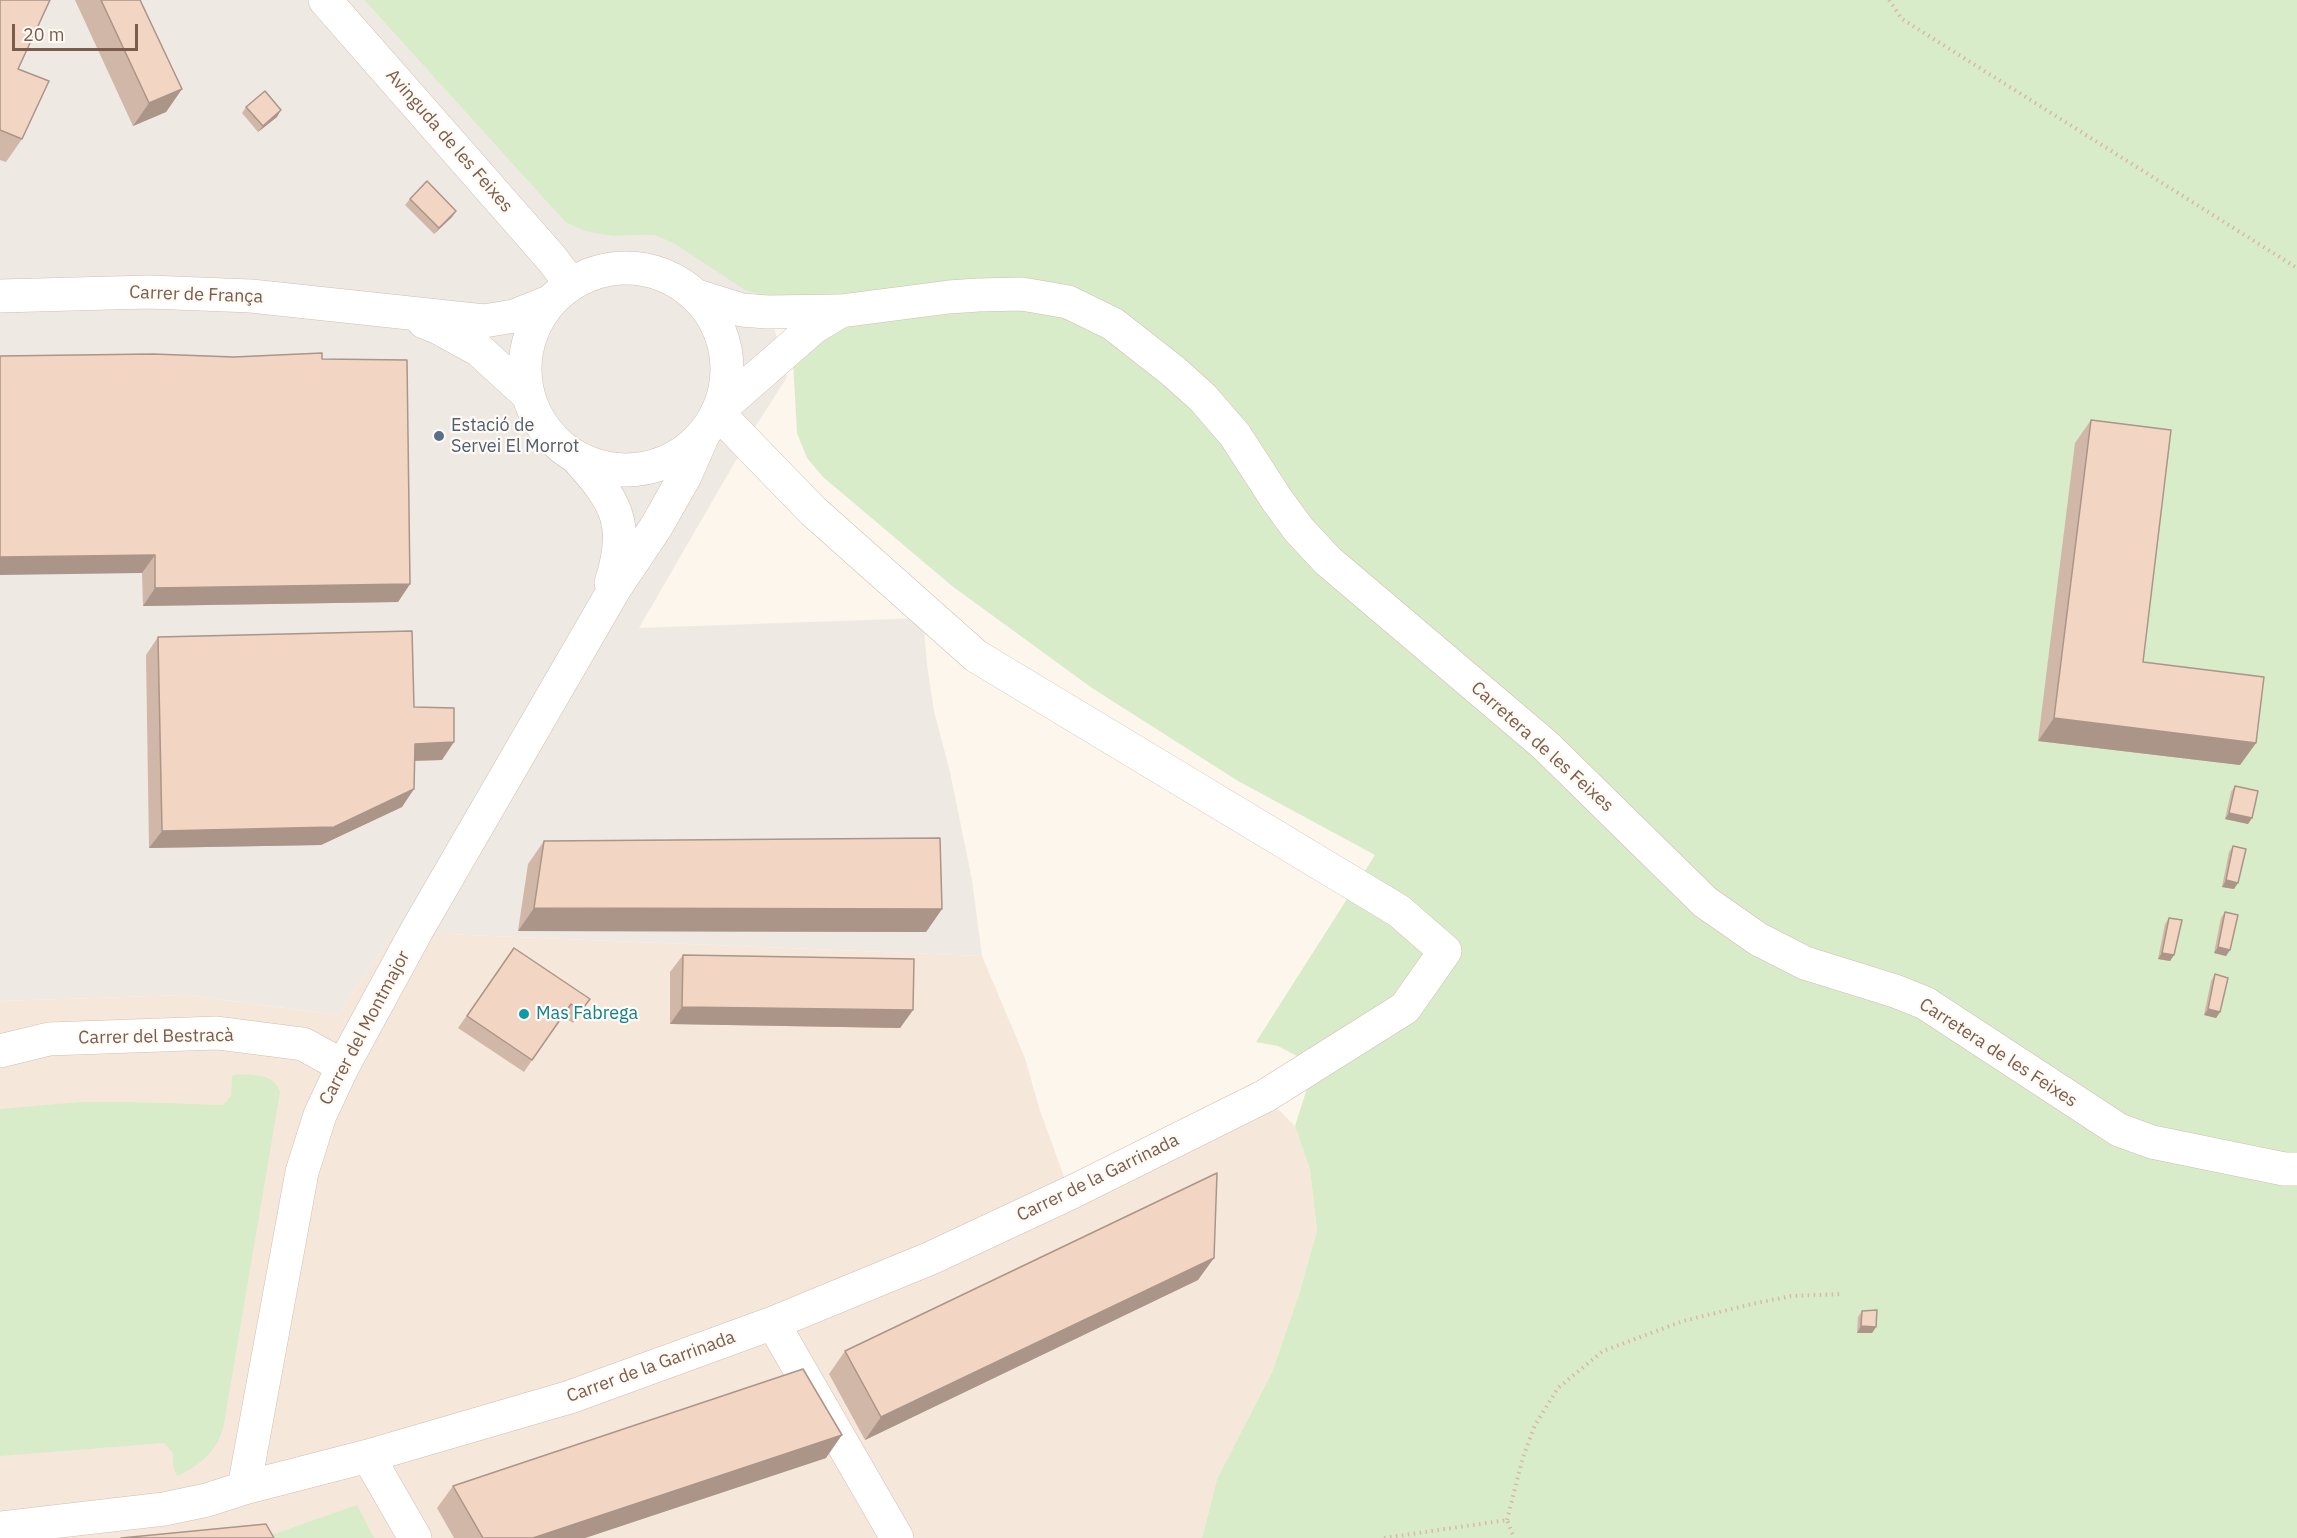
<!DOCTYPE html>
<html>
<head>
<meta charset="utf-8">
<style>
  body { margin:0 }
  #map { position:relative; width:2297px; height:1538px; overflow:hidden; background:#fdf6ec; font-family:"IBM Plex Sans",sans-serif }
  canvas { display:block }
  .scale { position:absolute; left:12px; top:24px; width:126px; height:27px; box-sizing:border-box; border:3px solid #7a5c4d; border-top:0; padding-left:8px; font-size:18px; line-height:21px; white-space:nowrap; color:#7a5c4d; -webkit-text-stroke:4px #fffaf3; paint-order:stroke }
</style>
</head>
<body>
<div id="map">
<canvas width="2297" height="1538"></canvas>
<div class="scale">20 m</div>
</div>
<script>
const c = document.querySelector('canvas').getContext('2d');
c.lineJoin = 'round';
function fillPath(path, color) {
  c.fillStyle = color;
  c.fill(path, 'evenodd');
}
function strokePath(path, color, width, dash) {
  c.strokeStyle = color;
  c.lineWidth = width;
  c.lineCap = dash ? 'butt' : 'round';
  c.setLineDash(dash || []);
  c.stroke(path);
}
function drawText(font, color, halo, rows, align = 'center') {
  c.font = font + ' "IBM Plex Sans",sans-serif';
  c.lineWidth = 4.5;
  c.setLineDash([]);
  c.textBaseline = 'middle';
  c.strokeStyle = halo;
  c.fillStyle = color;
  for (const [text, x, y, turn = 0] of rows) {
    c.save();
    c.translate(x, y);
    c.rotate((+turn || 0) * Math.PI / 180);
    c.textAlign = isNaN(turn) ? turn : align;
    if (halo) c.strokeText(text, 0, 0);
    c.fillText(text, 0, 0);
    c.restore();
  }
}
fillPath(new Path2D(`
  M396 929 468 935 982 956 1025 1058 1039 1108 1070 1193 1265 1096 1295 1126 1310 1170 1317 1230 1299 1294 1272 1372 1217 1479 1202 1538H0V1001L186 995 338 1015Z`), '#f5e8da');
fillPath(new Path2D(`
  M0 0H364L565 222 613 236 654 235 675 244 766 296 787 377 757 424 639 628 923 618 927 665 934 711 950 772 972 880 982 956 468 935 396 929 338 1015 186 995 0 1001Z`), '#efe9e4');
fillPath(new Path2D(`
  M364 0H2297V1538H1202L1217 1479 1272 1372 1299 1294 1317 1230 1310 1170 1295 1126 1310 1079 1308 1067 1297 1056 1278 1046 1256 1042 1375 855 1238 781 1092 688 952 586 823 477 807 458 797 433 793 361 786 319 766 296 745 290 675 244 654 235 613 236 585 231 565 222Z
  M236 1074C252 1075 275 1073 280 1092L224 1424C218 1451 201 1465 177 1476L173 1466V1453L164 1443 0 1456V1109L80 1102H131L223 1105 231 1096 232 1076Z
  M357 1505 374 1538H263Z`), '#d8ecc9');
const minor = new Path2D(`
  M325 0 552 259 571 284
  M525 369a101 101 0 1 1 202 0a101 101 0 1 1-202 0Z
  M0 296 149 292 251 296 484 321 514 316 549 302
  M697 296 742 310 767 312 841 311 949 297 978 295 1022 294 1068 302 1113 324 1173 371 1203 398 1235 435 1277 500 1299 530 1328 561 1545 745 1705 902 1758 939 1805 963 1895 991 1925 1003 2119 1130 2152 1142 2284 1169H2297
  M424 322 439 328 479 350 527 394
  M577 458C617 502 630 525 611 583
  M0 1051 49 1039 217 1033 303 1044 343 1066
  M773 1323 897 1538
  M368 1456 415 1538
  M244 1488 302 1172 320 1115 343 1066 417 930 615 588 656 527 685 476 704 433
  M0 1528 164 1509 207 1500 244 1488 368 1456 570 1397 773 1323 931 1258 1070 1193 1265 1096 1405 1008 1445 951 1399 911 976 656 813 511 717 412 814 327 841 311`);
strokePath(minor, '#d1beb0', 34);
strokePath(new Path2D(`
  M1889 0 1902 19 2297 268
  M1507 1520 1523 1457 1535 1425 1558 1388 1603 1351 1683 1321 1752 1304 1791 1296 1842 1294
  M1384 1538 1507 1520 1514 1538`), '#d9b8a5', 4, [1.5, 4.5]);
strokePath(minor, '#fff', 33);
fillPath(new Path2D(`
  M0 0 18 69 22 139 6 162 0 160Z
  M75 0H140L182 89 166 112 133 126Z
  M246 107 277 117 258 132 242 113Z
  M410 199 456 211 452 217 434 234 405 205Z
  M234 357 322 359 410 584 398 602 143 606 142 573Z
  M2091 420 2143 662 2256 743 2240 765 2038 741 2075 443Z
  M158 637 414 707 442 760 415 761 402 807 321 845 149 848 146 655Z
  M2235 786 2252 818 2248 824 2225 819 2231 792Z
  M544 841 942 909 926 932 518 931 528 864Z
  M2233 846 2234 889 2222 887 2229 852Z
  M2225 912 2230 950 2226 956 2214 953 2221 918Z
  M2169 918 2174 955 2170 961 2158 959 2165 924Z
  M514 948 590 999 573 1023 562 1016 524 1072 458 1028Z
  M683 955 913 1010 900 1028 670 1024V972Z
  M2215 974 2220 1012 2216 1018 2204 1015 2211 981Z
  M1198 1280 865 1440 829 1374 845 1351Z
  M1862 1311 1876 1327 1872 1333H1857L1858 1317Z
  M826 1458 585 1538H454L437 1508 453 1486Z`), '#d1b7a8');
fillPath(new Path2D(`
  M182 89 166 112 133 126 149 103Z
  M281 110 277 117 258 132 263 126Z
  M456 211 452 217 434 234 439 228Z
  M155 555 142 573 0 575V557Z
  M410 584 398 602 143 606 155 588Z
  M2054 718 2256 743 2240 765 2038 741Z
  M454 742 442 760 402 761 415 744Z
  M414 789 402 807 321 845 149 848 162 831Z
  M2229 813 2252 818 2248 824 2225 819Z
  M2226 880 2238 883 2234 889 2222 887Z
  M534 908 942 909 926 932 518 931Z
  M2218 947 2230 950 2226 956 2214 953Z
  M2162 953 2174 955 2170 961 2158 959Z
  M682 1007 913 1010 900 1028 670 1024Z
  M2208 1009 2220 1012 2216 1018 2204 1015Z
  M1214 1258 1198 1280 865 1440 881 1417Z
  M1861 1326 1876 1327 1872 1333H1857Z
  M842 1435 826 1458 585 1538H533Z`), '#aa9588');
const building = new Path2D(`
  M0 0H50L18 69 49 81 22 139 0 130Z
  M101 0H140L182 89 149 103Z
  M265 91 281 110 263 126 246 107Z
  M427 181 456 211 439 228 410 199Z
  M322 353V359L407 360 410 584 155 588V555L0 557V356L153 354 234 357Z
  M2091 420 2171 430 2143 662 2264 677 2256 743 2054 718Z
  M412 631 414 707 454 708V742L415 744 414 789 334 827 162 831 158 637Z
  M2235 786 2258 791 2252 818 2229 813Z
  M940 838 942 909 534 908 544 841Z
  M2233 846 2246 849 2238 883 2226 880Z
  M2225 912 2238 915 2230 950 2218 947Z
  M2169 918 2182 920 2174 955 2162 953Z
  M514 948 590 999 581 1011 571 1004 532 1060 467 1016Z
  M683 955 914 959 913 1010 682 1007Z
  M2215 974 2228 978 2220 1012 2208 1009Z
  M1217 1173 1214 1258 881 1417 845 1351Z
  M1877 1310 1876 1327 1861 1326 1862 1311Z
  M803 1369 842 1435 533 1538H483L453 1486Z
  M266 1524 274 1538H121Z`);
fillPath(building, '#f3d5c3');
strokePath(building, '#aa9588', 1.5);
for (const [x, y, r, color] of [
  [439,436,6,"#5c6f8a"],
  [524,1014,6,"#0f9aa8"]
]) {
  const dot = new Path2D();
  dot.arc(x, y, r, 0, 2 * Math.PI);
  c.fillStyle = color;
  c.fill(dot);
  strokePath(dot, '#fffaf3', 2);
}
drawText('18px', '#7a5c4d', '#fffaf3', [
  ["Avinguda de les Feixes",449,141,49],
  ["Carrer de França",196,295,2],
  ["Carretera de les Feixes",1542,747,42],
  ["Carrer del Montmajor",365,1028,-62],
  ["Carrer del Bestracà",156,1037,-1],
  ["Carretera de les Feixes",1998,1053,33],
  ["Carrer de la Garrinada",1098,1178,-26],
  ["Carrer de la Garrinada",651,1367,-20]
]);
drawText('18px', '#4e5e75', '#fffaf3', [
  ["Estació de",451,426],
  ["Servei El Morrot",451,447]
], 'left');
drawText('18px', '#0d838f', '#fffaf3', [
  ["Mas Fabrega",536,1014]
], 'left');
</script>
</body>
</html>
